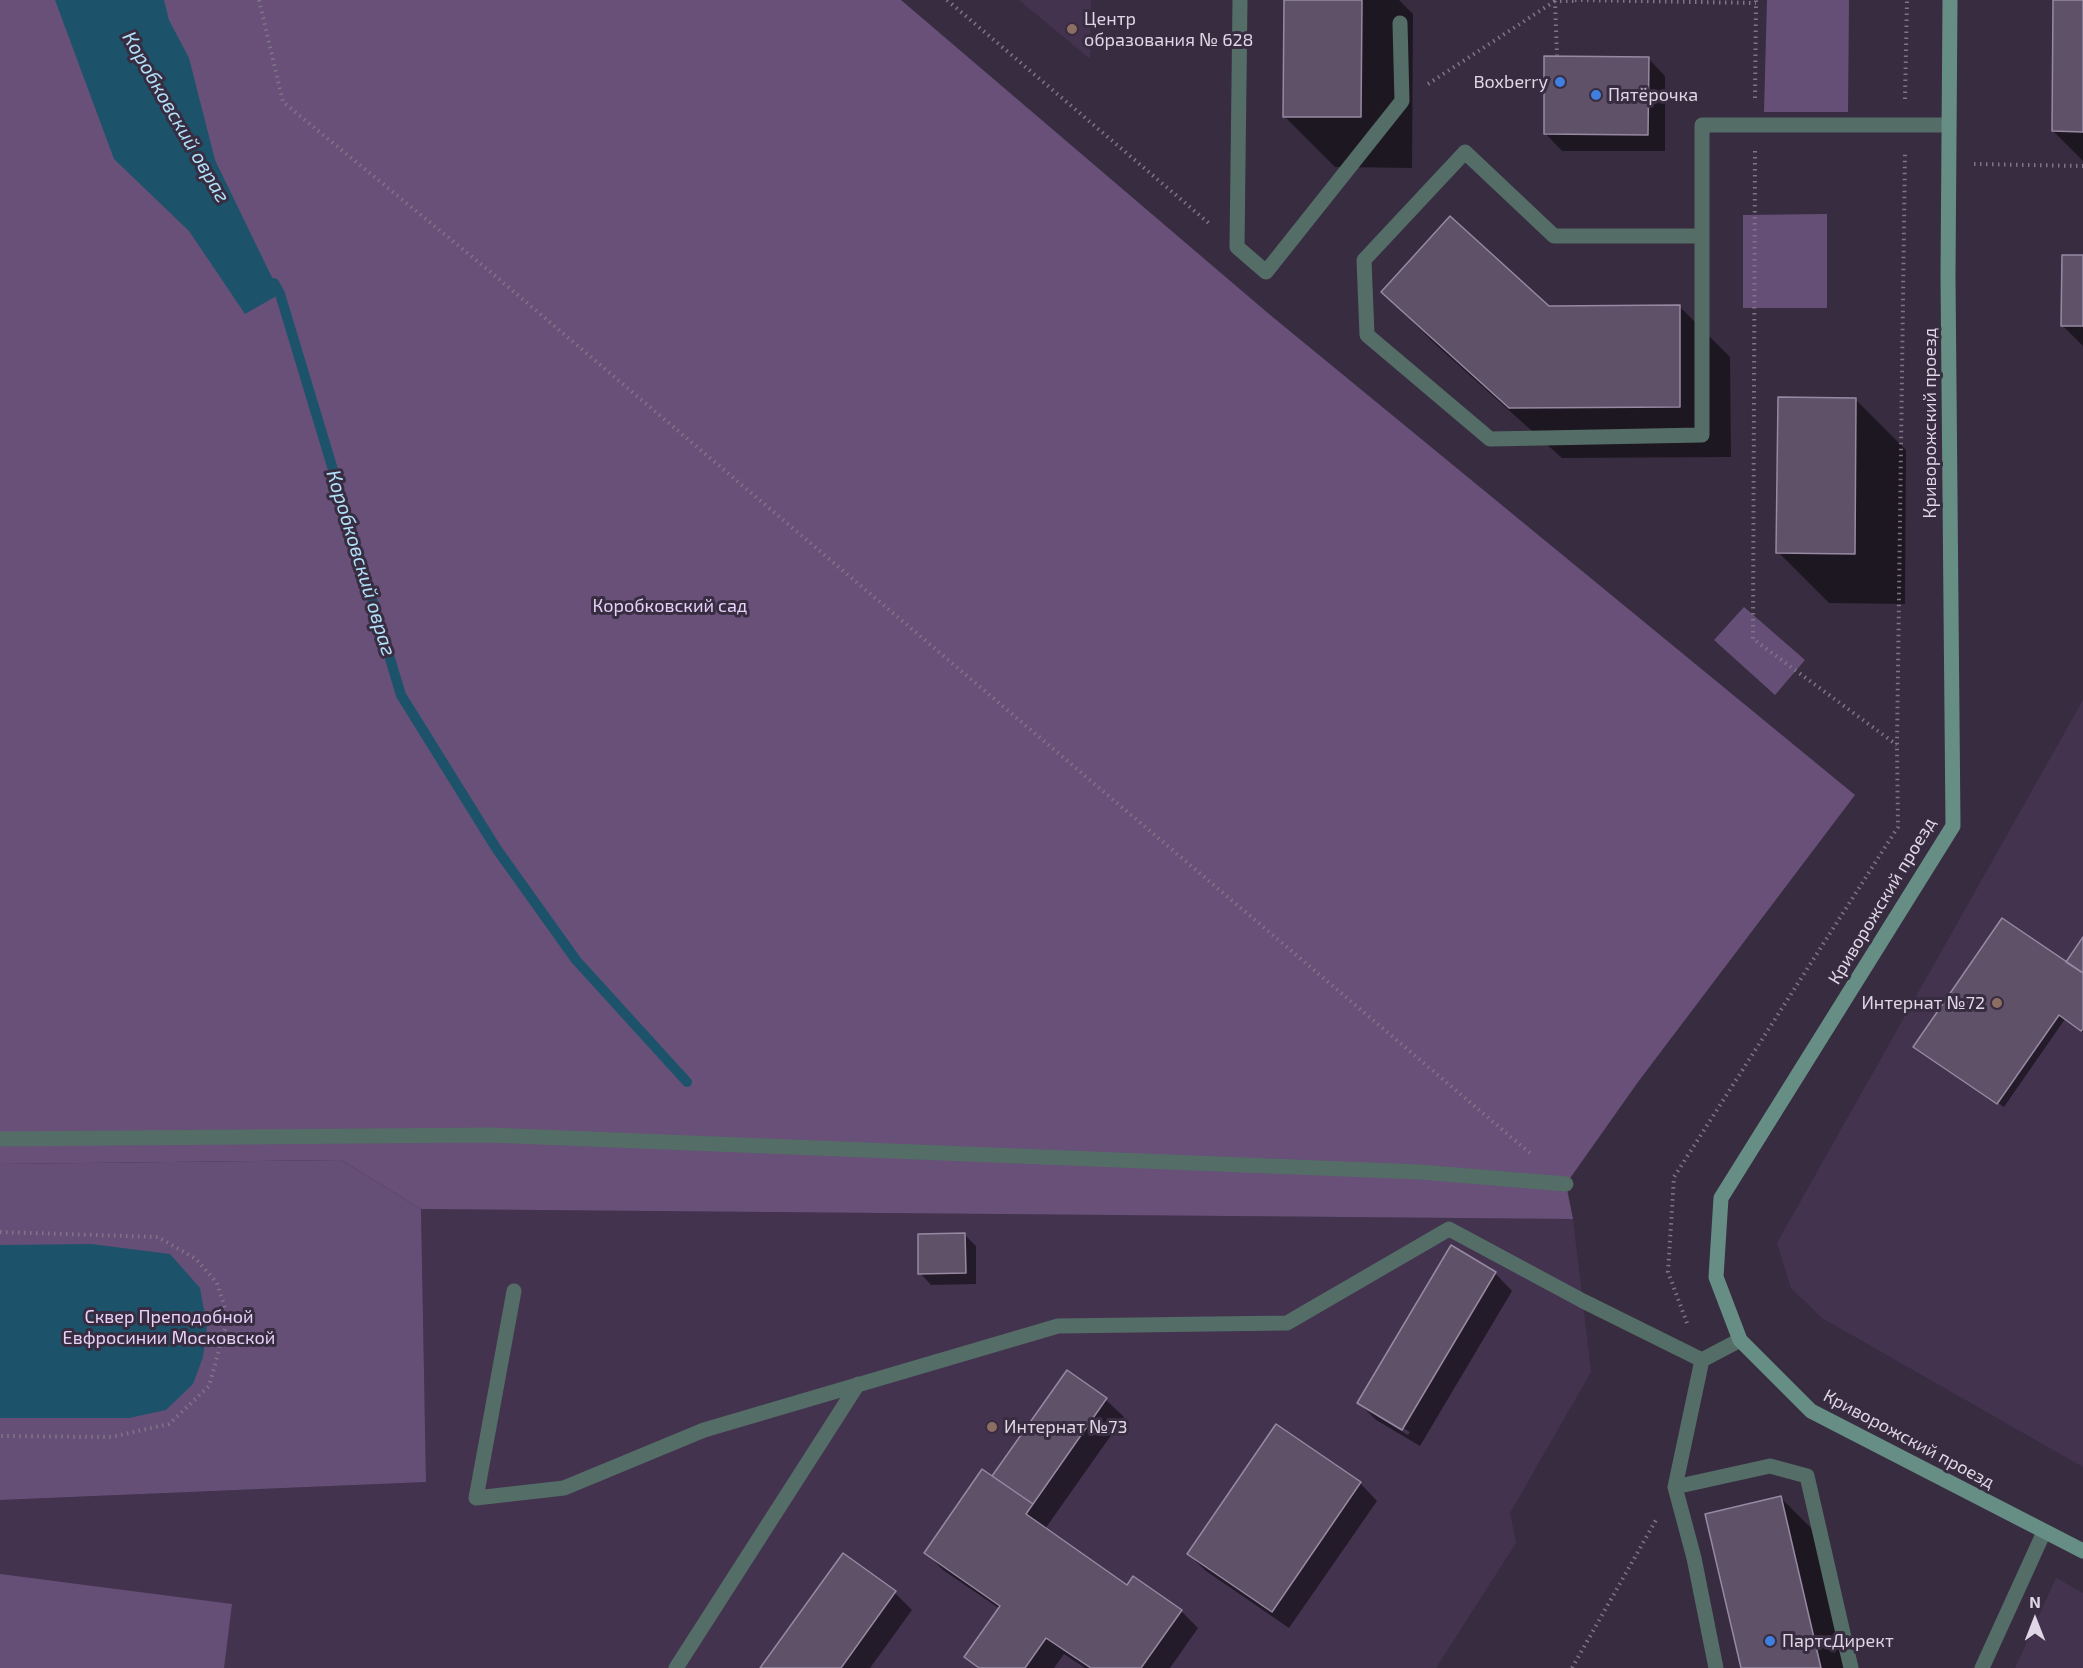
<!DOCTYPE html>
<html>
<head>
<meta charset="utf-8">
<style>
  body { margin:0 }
  #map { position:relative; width:2083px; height:1668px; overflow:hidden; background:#382c41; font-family:"Exo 2",sans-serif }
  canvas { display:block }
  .north { position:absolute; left:2005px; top:1590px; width:60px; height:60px; -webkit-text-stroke:4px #382c41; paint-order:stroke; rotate:0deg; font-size:16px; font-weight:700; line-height:24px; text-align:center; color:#dfd7e5 }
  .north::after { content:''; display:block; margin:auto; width:21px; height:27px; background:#dfd7e5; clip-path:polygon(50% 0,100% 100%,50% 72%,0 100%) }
</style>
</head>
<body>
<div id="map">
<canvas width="2083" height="1668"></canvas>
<div class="north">N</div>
</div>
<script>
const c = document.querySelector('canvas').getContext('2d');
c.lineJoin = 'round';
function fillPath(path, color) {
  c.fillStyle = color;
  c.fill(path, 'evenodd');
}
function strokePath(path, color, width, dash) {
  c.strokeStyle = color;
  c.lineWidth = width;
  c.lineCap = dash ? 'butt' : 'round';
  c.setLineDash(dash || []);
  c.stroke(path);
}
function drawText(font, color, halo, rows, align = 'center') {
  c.font = font + ' "Exo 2",sans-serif';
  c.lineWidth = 6;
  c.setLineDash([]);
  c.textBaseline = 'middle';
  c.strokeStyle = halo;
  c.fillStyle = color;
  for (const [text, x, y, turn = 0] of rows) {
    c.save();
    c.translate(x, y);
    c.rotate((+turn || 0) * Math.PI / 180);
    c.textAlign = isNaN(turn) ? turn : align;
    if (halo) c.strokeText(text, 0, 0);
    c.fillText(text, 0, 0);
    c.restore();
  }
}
fillPath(new Path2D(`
  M1019 0H1091L1090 59Z
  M2083 700V1467L1822 1318 1791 1288 1777 1243Z
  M421 1209 1573 1219 1591 1372 1510 1513 1516 1543 1436 1668H0V1500L426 1482Z
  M2056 1578 2083 1593V1668H2015Z`), '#43334f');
fillPath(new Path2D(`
  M1767 0H1849L1848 112H1764Z
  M1827 214V308H1743V215Z
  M1744 607 1805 660 1775 695 1714 640Z
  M341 1160 421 1209 426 1482 0 1500V1164Z
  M0 1574 232 1604 224 1668H0Z`), '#664f77');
fillPath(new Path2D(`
  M0 0H901L1269 314 1855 795 1638 1082 1566 1184 1573 1219 421 1209 341 1160 0 1164Z`), '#685078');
fillPath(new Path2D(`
  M55 0H164L169 20 189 58 215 160 280 294 245 314 189 231 114 159Z
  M91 1244 170 1254 200 1288 207 1326 203 1357 193 1384 166 1410 129 1418H0V1245Z`), '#1c536b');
fillPath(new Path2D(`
  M1285 0H1399L1413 14 1412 168 1335 167 1284 116Z
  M2055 0H2083V161L2053 131Z
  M1648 58 1665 76V151H1562L1545 133Z
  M2083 257V346L2062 325Z
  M1383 292 1549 307 1679 306 1730 357 1731 457 1562 458 1434 343Z
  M1855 399 1906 450 1905 604 1829 603 1778 552Z
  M2083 939V1032L2065 1019 2004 1107 1919 1049 2066 964Z
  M965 1235 976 1246V1284L931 1285 920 1273Z
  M1451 1247 1495 1273 1512 1291 1420 1446 1376 1420 1359 1403ZM1377 1413 1410 1432 1408 1435 1377 1416Z
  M1067 1372 1106 1400 1124 1417 1045 1529 1128 1587 1181 1611 1198 1628 1170 1668H1085L1064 1654 1054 1668H977L966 1657 1000 1609 943 1570 926 1553 992 1478Z
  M1276 1426 1360 1483 1377 1501 1289 1628 1206 1571 1188 1554Z
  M1781 1498 1824 1541 1853 1668H1743Z
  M843 1555 895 1593 912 1610 870 1668H762Z`), '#0007');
strokePath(new Path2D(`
  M274 283 280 294 401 695 496 848 576 960 687 1082`), '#1c536b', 10);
const building = new Path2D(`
  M1284 0H1362L1361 117H1283Z
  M2053 0H2083V132L2052 131Z
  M1544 56 1649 57 1648 135 1544 134Z
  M1450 216 1549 306 1680 305V407L1509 408 1381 292Z
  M2062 255H2083V326H2061Z
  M1778 397 1856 398 1855 554 1776 553Z
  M2002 918 2083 973V1029L2081 1031 2059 1015 1997 1104 1913 1047Z
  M2083 937V973L2066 962Z
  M965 1233 966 1273 918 1274V1234Z
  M1451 1245 1496 1272 1402 1430 1357 1403Z
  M1067 1370 1107 1398 1033 1504 992 1476Z
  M1276 1424 1361 1482 1272 1612 1187 1554Z
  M982 1469 1033 1504 1026 1514 1127 1585 1133 1576 1182 1610 1141 1668H1091L1046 1638 1025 1668H979L964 1657 1000 1606 924 1553Z
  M1781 1496 1821 1668H1741L1705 1514Z
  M843 1553 896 1591 841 1668H760Z`);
fillPath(building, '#5e5168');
strokePath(building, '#9789a2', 1.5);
strokePath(new Path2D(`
  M259 0 283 102 493 274 1531 1154
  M947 0 1211 225
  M1575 0 1756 3
  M1557 56 1555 1H1576
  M1428 84 1555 1
  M1755 98 1756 0
  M1905 99 1907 0
  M1755 151 1753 639 1897 745
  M1974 164 2083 166
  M0 1232 158 1237 196 1259 217 1283 228 1318 209 1386 169 1424 111 1437 0 1436
  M1687 1323 1668 1272 1674 1177 1898 827 1897 745 1905 152
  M1572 1668 1656 1520`), '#7f7587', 4, [1.5, 4.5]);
strokePath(new Path2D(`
  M1240 0 1237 247 1266 272 1402 101 1400 23
  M1702 236H1554L1465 152 1364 260 1367 335 1490 439 1702 435V125H1949
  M0 1139 489 1135 1420 1172 1566 1184
  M514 1291 476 1498 564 1488 704 1430 1058 1326 1287 1323 1449 1229 1583 1301 1702 1360
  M1675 1487 1770 1466 1807 1476 1851 1668
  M676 1668 858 1384
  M1716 1668 1694 1558 1675 1487 1702 1360 1740 1340
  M1982 1668 2044 1532`), '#546d67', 15);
strokePath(new Path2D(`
  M1950 0 1948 276 1953 826 1721 1198 1716 1277 1740 1340 1811 1411 2083 1551`), '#668e84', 15);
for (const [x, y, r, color] of [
  [1072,29,6,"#8d6e63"],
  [1560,82,6,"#3f7fe0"],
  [1596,95,6,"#3f7fe0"],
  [1997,1003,6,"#8d6e63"],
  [992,1427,6,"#8d6e63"],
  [1770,1641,6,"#3f7fe0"]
]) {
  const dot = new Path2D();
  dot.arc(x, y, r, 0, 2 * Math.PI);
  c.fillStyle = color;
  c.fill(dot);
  strokePath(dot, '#382c41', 2);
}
drawText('18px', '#dfd7e5', '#382c41', [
  ["Центр",1084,19],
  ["образования № 628",1084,40],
  ["Boxberry",1548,82,"right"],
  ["Пятёрочка",1608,95],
  ["Интернат №72",1985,1003,"right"],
  ["Интернат №73",1004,1427],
  ["ПартсДирект",1782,1641]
], 'left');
drawText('18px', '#dfd7e5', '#382c41', [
  ["Криворожский проезд",1930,423,-90],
  ["Криворожский проезд",1882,901,-59],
  ["Криворожский проезд",1909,1439,28]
]);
drawText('18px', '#e9d2fa', '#382c41', [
  ["Коробковский сад",670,606],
  ["Сквер Преподобной",169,1317],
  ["Евфросинии Московской",169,1338]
]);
drawText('italic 20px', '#b1e0f9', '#382c41', [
  ["Коробковский овраг",176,117,60],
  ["Коробковский овраг",361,563,73]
]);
</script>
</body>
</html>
